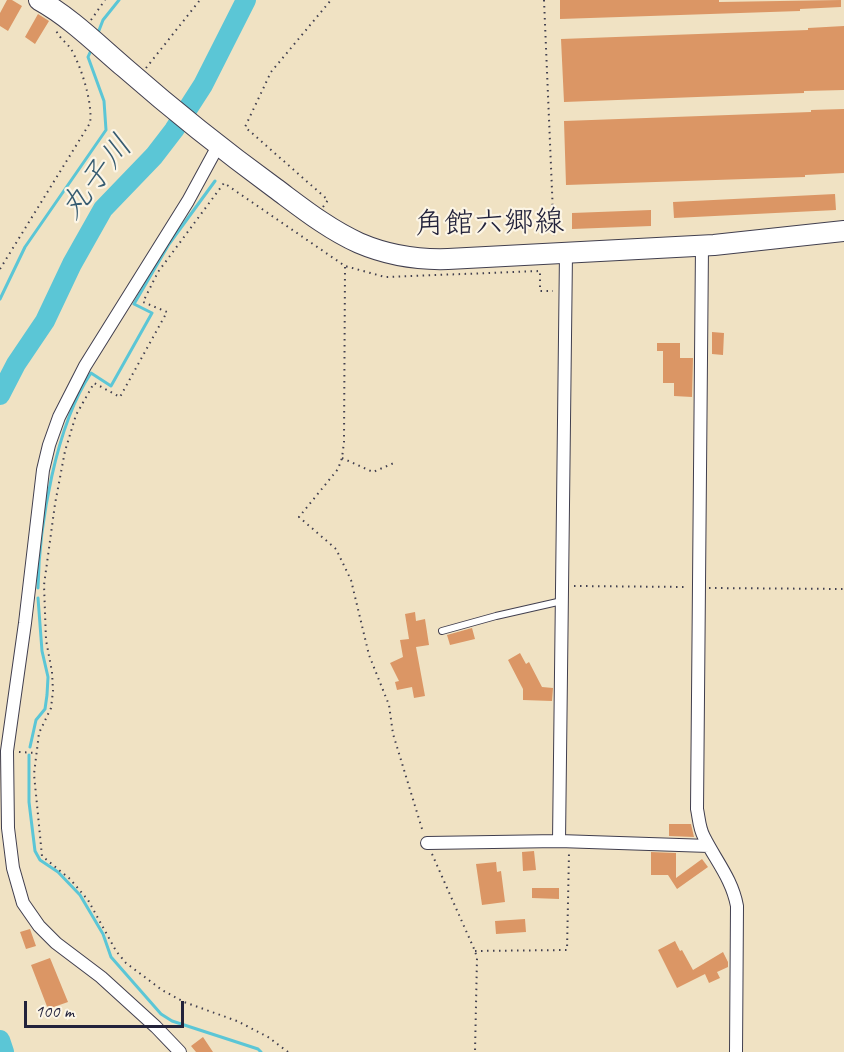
<!DOCTYPE html>
<html>
<head>
<meta charset="utf-8">
<style>
  body { margin:0 }
  #map { position:relative; width:844px; height:1052px; overflow:hidden; background:#f0e2c3; font-family:Caveat,sans-serif }
  canvas { display:block }
  .scale { position:absolute; left:24px; top:1001px; width:160px; height:27px; box-sizing:border-box; border:3px solid #22223b; border-top:0; padding-left:8px; font-size:18px; line-height:21px; white-space:nowrap; color:#22223b; -webkit-text-stroke:4px #fcf5e5; paint-order:stroke }
</style>
</head>
<body>
<div id="map">
<canvas width="844" height="1052"></canvas>
<div class="scale">100 m</div>
</div>
<script>
const c = document.querySelector('canvas').getContext('2d');
c.lineJoin = 'round';
function strokePath(path, color, width, dash) {
  c.strokeStyle = color;
  c.lineWidth = width;
  c.lineCap = dash ? 'butt' : 'round';
  c.setLineDash(dash || []);
  c.stroke(path);
}
function fillPath(path, color) {
  c.fillStyle = color;
  c.fill(path, 'evenodd');
}
function drawText(font, color, halo, rows, align = 'center') {
  c.font = font + ' Caveat,"Klee One",sans-serif';
  c.lineWidth = 4.5;
  c.setLineDash([]);
  c.textBaseline = 'middle';
  c.strokeStyle = halo;
  c.fillStyle = color;
  for (const [text, x, y, turn = 0] of rows) {
    c.save();
    c.translate(x, y);
    c.rotate((+turn || 0) * Math.PI / 180);
    c.textAlign = isNaN(turn) ? turn : align;
    if (halo) c.strokeText(text, 0, 0);
    c.fillText(text, 0, 0);
    c.restore();
  }
}
strokePath(new Path2D(`
  M98 33 103 20 119 0
  M0 299 25 247 106 130 104 101 88 57 92 48
  M38 588C39 525 56 425 91 373L111 386 152 313 134 304 169 244 215 181
  M30 747 36 720 45 709 47 695 48 677 42 651 38 598
  M29 755V802L35 851 40 860 58 872 80 895 103 934 111 957 161 1014 172 1021 258 1049 261 1052`), '#5bc6d6', 3);
strokePath(new Path2D(`
  M0 395 16 364 45 321 72 264 103 209 154 156 174 130 203 85 246 0
  M0 1040 4 1052`), '#5bc6d6', 20);
fillPath(new Path2D(`
  M7 0H12L22 6 8 31 0 26V13Z
  M560 0H719V2L841 0V7L800 9V11L560 19Z
  M38 14 49 21 35 44 25 37Z
  M844 26V90L804 91V93L564 102 561 39 808 30V28Z
  M844 109V173L805 175V177L566 185 564 121 811 112V110Z
  M835 194 836 210 674 218 673 202Z
  M651 210V226L572 229V213Z
  M712 332 724 333 723 355 712 354Z
  M657 343H680V358H693L692 397 674 396V383H663V351H657Z
  M415 612 416 621 425 619 429 645 416 647 425 696 414 698 412 687 397 690 395 682 399 681 390 663 403 657 400 640 409 639 405 614Z
  M472 628 475 639 450 645 447 635Z
  M520 653 526 664 529 662 542 687 553 688 552 701 523 700V689L508 660Z
  M669 824H691L694 837 669 836Z
  M534 851 536 870 523 871 522 852Z
  M651 852 676 853V878L702 859 708 867 677 889 668 875H651Z
  M496 862 497 872 501 871 505 902 482 905 476 864Z
  M532 888H559V899L532 898Z
  M525 919 526 932 496 934 495 921Z
  M30 929 36 946 26 949 20 932Z
  M675 941 680 951 682 950 693 970 723 952 728 962V967L717 972 720 978 709 983 705 974 677 988 658 950Z
  M50 958 68 1002 48 1009 31 965Z
  M203 1037 213 1052H196L191 1046Z`), '#db9665');
const service = new Path2D(`
  M442 631 496 616 562 601`);
const minor = new Path2D(`
  M702 246 697 809C699 818 699 828 704 837 716 861 732 879 737 906L736 1052
  M559 841 566 253
  M427 843 559 841 709 846
  M180 1052 156 1027 101 977 56 943 39 926 23 903 13 868 8 828 7 751 25 623 43 470 49 445 59 417 85 366 188 201 219 144`);
const primary = new Path2D(`
  M39 0C70 17 98 45 125 68 173 110 223 150 275 188 302 208 328 229 359 243 387 255 418 260 448 259L714 245 844 231`);
strokePath(service, '#413f4f', 8);
strokePath(minor, '#413f4f', 14);
strokePath(primary, '#413f4f', 22);
strokePath(new Path2D(`
  M544 0 554 238
  M91 20 105 0
  M146 68 200 0
  M323 207 328 200 245 127 271 72 331 0
  M345 267 344 442 342 458 338 469 299 517 336 549 351 580 369 655 389 705 393 734 423 832
  M0 269 90 123C93 103 81 66 71 49 66 42 59 38 56 30
  M342 458 373 472 394 463
  M574 586 688 587
  M709 588 844 589
  M19 752 37 753
  M432 854 475 951 477 958 475 1052
  M475 951 567 950 569 853
  M288 1052 268 1037 237 1021 184 1002 162 990 126 963 116 951 88 900 70 879 42 856 34 774 39 733 51 708 53 691 52 672 46 640 44 585 55 504 65 451 76 415 94 383 120 397 167 312 143 302 158 272 224 183 345 266 385 277 540 271V291H553`), '#413f4f', 2, [1.5, 4.5]);
strokePath(service, '#fff', 6);
strokePath(minor, '#fff', 12);
strokePath(primary, '#fff', 20);
drawText('30px', '#22223b', '#fcf5e5', [
  ["角館六郷線",489,224,-1]
]);
drawText('italic 32px', '#365b71', '#fcf5e5', [
  ["丸子川",97,178,-52]
]);
</script>
</body>
</html>
